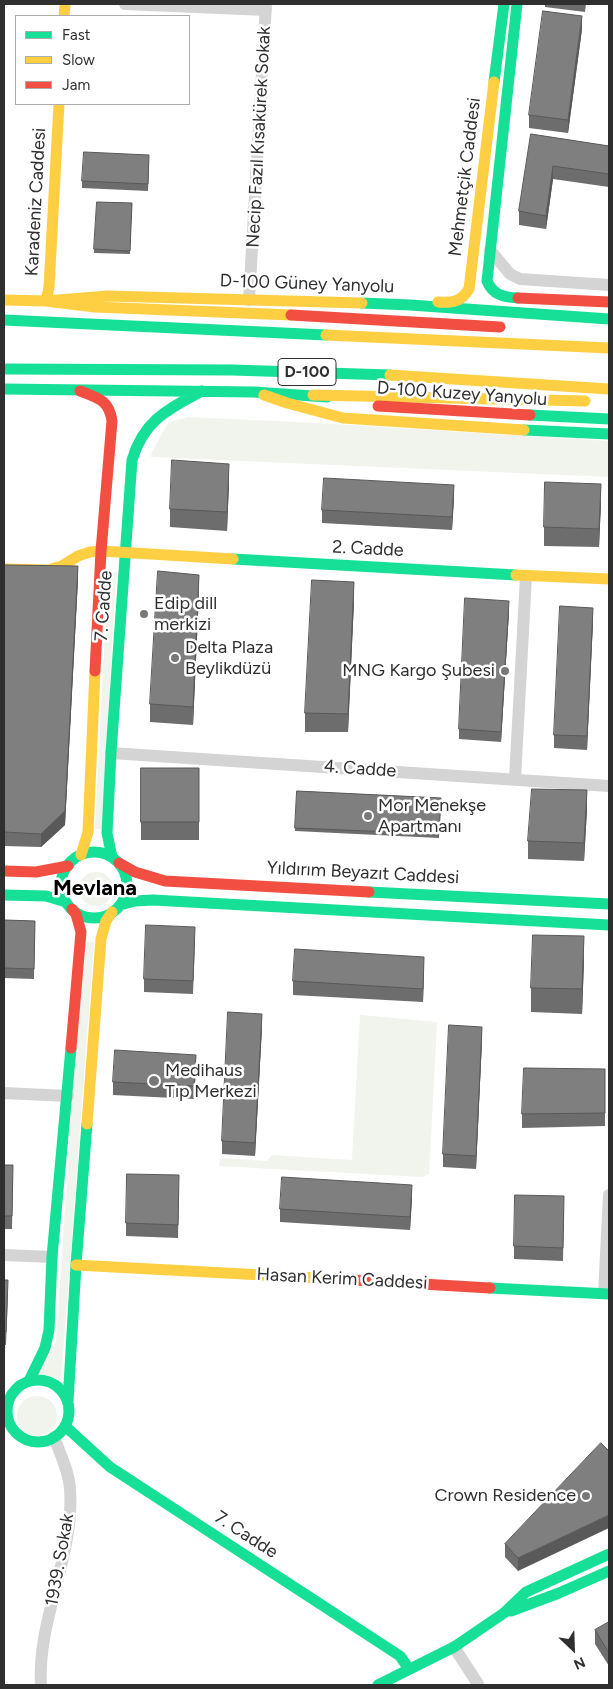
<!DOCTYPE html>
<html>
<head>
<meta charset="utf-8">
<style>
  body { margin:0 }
  #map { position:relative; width:613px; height:1689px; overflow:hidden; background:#fff; font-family:Figtree,sans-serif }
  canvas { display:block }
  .frame { position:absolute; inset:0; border:5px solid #2f2f2f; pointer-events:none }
  .legend { position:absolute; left:15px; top:15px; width:175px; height:90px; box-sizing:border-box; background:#fff; border:1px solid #acacac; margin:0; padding:6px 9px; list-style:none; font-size:15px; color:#2f2f2f }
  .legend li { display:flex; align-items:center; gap:10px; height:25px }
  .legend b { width:25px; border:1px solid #acacac }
  .north { position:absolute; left:548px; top:1624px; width:50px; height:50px; -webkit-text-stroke:4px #fff; paint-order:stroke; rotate:156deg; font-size:14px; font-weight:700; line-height:20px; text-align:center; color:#2f2f2f }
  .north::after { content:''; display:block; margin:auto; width:18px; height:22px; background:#2f2f2f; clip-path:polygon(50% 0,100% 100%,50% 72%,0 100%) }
</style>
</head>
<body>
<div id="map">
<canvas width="613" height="1689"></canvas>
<div class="frame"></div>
<ul class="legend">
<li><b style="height:6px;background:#16e098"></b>Fast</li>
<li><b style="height:6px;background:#ffcf43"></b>Slow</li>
<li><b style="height:6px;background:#f24e42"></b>Jam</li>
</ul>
<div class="north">N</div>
</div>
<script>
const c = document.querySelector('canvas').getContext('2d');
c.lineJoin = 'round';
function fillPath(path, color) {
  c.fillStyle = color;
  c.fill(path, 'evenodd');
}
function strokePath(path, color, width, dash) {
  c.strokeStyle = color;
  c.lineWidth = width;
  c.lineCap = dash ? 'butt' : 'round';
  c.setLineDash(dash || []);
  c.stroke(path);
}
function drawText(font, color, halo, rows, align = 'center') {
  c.font = font + ' Figtree,sans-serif';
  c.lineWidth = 5;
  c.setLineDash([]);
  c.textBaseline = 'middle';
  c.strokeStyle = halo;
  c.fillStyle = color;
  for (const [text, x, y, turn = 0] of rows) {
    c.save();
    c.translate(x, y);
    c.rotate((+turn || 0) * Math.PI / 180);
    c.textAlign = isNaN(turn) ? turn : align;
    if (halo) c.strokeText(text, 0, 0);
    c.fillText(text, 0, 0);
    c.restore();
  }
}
fillPath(new Path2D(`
  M188 417 317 423 609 441V477L151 457 152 452 168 423Z
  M108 572H116L102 829H95Z
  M79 889a17 17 0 1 1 34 0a17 17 0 1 1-34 0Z
  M87 941 94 942 61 1381 51 1376 38 1374 56 1342 76 1044Z
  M360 1015 437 1022 429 1174 422 1177 219 1166 220 1158 267 1161 272 1155 352 1160Z
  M17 1416a20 20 0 1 1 40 0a20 20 0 1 1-40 0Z`), '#f1f3ed');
strokePath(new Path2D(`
  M125 4 266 10
  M490 250 510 274 520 279 609 285
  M249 300 266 4
  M111 753 609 786
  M515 779 526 576
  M4 1093 68 1096
  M4 1255 52 1257
  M604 1293 609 1195
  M454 1647 478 1684
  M41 1685C37 1619 75 1555 70 1489 69 1471 60 1454 54 1437`), '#d4d4d4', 12);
strokePath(new Path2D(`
  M517 4 487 281C493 295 503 297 518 298
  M494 82 504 4
  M362 303 410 305 609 319
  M4 320 326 335
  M4 369 232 370 390 375
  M4 389 254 392 327 397
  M530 415 609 419
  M524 430 609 434
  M233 559 516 575
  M61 885a33 33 0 1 1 66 0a33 33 0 1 1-66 0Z
  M112 857 107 833 111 753 132 460C144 420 167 410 202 391
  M369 892 609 904
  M4 895 46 896 66 902
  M120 905 135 901 153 900 609 925
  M490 1288 609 1294
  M7 1411a31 31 0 1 1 62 0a31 31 0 1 1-62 0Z
  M29 1381 45 1348 49 1330 52 1257 71 1048
  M68 1402 76 1265 87 1124
  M65 1426 110 1467 400 1656 409 1669
  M511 1611 559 1593 609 1571
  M378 1685 454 1647 504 1613 526 1592 609 1554`), '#16e098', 11);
strokePath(new Path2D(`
  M64 16 65 4
  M4 300 46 301 108 296 362 303
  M46 301 49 287 59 104
  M46 301 95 307 291 315
  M438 302C452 303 461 302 469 289L494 82
  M326 335 609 348
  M390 375 609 389
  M264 395 287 403 343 418 524 430
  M313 395 585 401
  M4 569 48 570 62 566 78 556 90 552 101 551 233 559
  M516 575 609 579
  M81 855 88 832 95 671
  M87 1124 101 939 106 921 112 912
  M76 1265 337 1279`), '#ffcf43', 11);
strokePath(new Path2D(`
  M518 298 609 302
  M291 315 500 327
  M80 391C98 398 109 400 112 421L101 551 95 671
  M378 406 530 415
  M119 863 135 872 165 881 369 892
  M4 871 36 872 68 866
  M71 1048 81 932 76 914 72 909
  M337 1279 490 1288`), '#f24e42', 11);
fillPath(new Path2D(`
  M545 4H586L585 12 545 7Z
  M582 29 568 133 529 128V115Z
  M531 134 609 146V187L553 179 546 229 519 225V211Z
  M149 162 148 191 82 188V181Z
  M97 202 132 203 130 254 94 253Z
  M229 482 227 531 170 527V509Z
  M454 498 452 530 322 523V510Z
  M601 502 599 547 544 546V527Z
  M4 565 78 579 65 825 41 847 4 846Z
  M199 594 193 725 150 722V704Z
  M354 601 348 732H305V713Z
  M509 611 501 742 459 739V729Z
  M593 621 587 750 554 748V735Z
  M141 768H199V840H141Z
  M297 791 441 798 439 838 295 831Z
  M587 809 584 861 528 859V841Z
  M4 920 35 921 34 979 4 978Z
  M195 940 193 994 144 992V979Z
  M584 961 582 1014 531 1012V988Z
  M424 970 423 1002 293 995V981Z
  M262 1027 255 1156 222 1154V1141Z
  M482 1040 476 1169 443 1167V1154Z
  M196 1068 194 1099 113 1095V1082Z
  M605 1069V1126L522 1128V1114Z
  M4 1165 13 1178 12 1229H4Z
  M179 1188 178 1238 126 1236V1223Z
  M412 1198 410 1230 280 1222V1209Z
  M564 1209 563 1261 514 1259V1246Z
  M4 1280 8 1294 6 1345H4Z
  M601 1443 518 1571 505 1557V1544Z
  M609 1622V1666L595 1644V1630Z`), '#6d6d6d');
fillPath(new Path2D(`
  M582 16V29L568 133V120Z
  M553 166V179L546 229V216Z
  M229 464V482L227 531V512Z
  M601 484V502L599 547V529Z
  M454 485V498L452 530V517Z
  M78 566V579L65 825 41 847V834Z
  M199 575V594L193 725V707Z
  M354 582V601L348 732V714Z
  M509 601V611L501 742V732Z
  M593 608V621L587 750V736Z
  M587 790V809L584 861V843Z
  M584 936V961L582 1014V989Z
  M424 957V970L423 1002V989Z
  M262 1014V1027L255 1156V1143Z
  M482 1027V1040L476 1169V1156Z
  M196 1055V1068L194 1099V1086Z
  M412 1185V1198L410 1230V1217Z
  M609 1515V1528L518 1571V1558Z`), '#595959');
const building = new Path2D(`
  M543 11 582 16 568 120 529 115Z
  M531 134 609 146V174L553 166 546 216 519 211Z
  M84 152 149 155 148 184 82 181Z
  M97 202 132 203 130 251 94 249Z
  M172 460 229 464 227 512 170 509Z
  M324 478 454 485 452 517 322 510Z
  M545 482 601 484 599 529 544 527Z
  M4 565 78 566 65 811 41 834 4 832Z
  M158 571 199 575 193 707 150 704Z
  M312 580 354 582 348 714 305 713Z
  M465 598 509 601 501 732 459 729Z
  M560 606 593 608 587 736 554 735Z
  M141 768H199V822H141Z
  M532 789 587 790 584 843 528 841Z
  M297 791 441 798 439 834 295 828Z
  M4 920 35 921 34 969 4 968Z
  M146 925 195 927 193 981 144 979Z
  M533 935 584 936 582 989 531 988Z
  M295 949 424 957 423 989 293 981Z
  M228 1012 262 1014 255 1143 222 1141Z
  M449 1025 482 1027 476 1156 443 1154Z
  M115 1050 196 1055 194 1086 113 1082Z
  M524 1068 605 1069V1113L522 1114Z
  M4 1165H13L12 1216H4Z
  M127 1174 179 1175 178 1225 126 1223Z
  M282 1177 412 1185 410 1217 280 1209Z
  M515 1195 564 1196 563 1248 514 1246Z
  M4 1280H8L6 1332H4Z
  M601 1443 609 1451V1515L518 1558 505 1544Z
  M609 1622V1653L595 1630Z`);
fillPath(building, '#7f7f7f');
strokePath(building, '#595959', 1);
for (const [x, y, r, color] of [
  [144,614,5,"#787878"],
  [175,658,5,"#787878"],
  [505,671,5,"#787878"],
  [368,816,5,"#787878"],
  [154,1081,6,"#787878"],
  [586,1496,5,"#787878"]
]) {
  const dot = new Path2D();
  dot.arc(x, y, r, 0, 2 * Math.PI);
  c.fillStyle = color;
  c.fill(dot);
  strokePath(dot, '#fff', 2);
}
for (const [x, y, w] of [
  [307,372,58]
]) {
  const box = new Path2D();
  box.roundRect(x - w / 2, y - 13.5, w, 27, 4);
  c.fillStyle = '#fff';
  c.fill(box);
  strokePath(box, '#2f2f2f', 1);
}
drawText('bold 16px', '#2f2f2f', null, [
  ["D-100",307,372]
]);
drawText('18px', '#2f2f2f', '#fff', [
  ["Necip Fazıl Kısakürek Sokak",259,137,-87],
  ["Mehmetçik Caddesi",465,177,-83],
  ["Karadeniz Caddesi",36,202,-87],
  ["D-100 Güney Yanyolu",307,284,2],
  ["D-100 Kuzey Yanyolu",462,394,4],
  ["2. Cadde",368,549,3],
  ["7. Cadde",104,606,-86],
  ["4. Cadde",360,769,4],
  ["Yıldırım Beyazıt Caddesi",363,873,3],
  ["Hasan Kerim Caddesi",342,1279,3],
  ["7. Cadde",246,1535,33],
  ["1939. Sokak",60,1560,-80]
]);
drawText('18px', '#2f2f2f', '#fff', [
  ["Edip dill",154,604],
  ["merkizi",154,625],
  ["Delta Plaza",185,648],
  ["Beylikdüzü",185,669],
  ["MNG Kargo Şubesi",495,671,"right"],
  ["Mor Menekşe",378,806],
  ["Apartmanı",378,827],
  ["Medihaus",165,1071],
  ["Tıp Merkezi",165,1092],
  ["Crown Residence",576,1496,"right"]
], 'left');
drawText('bold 22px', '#000', '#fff', [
  ["Mevlana",95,889]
]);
</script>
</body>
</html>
